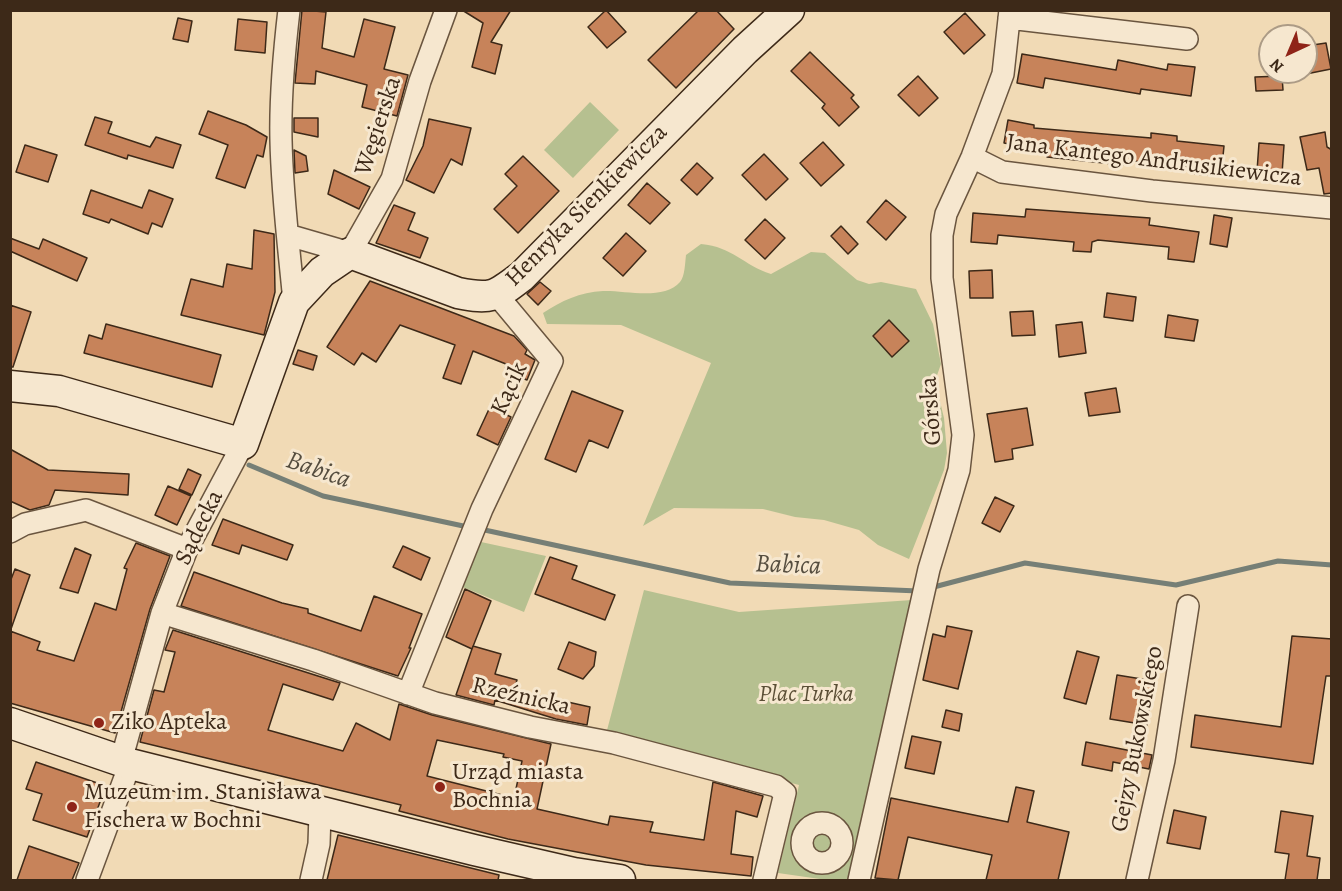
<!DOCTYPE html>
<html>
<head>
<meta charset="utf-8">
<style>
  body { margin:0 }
  #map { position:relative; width:1342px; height:891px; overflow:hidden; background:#f1dab5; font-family:Alegreya,serif }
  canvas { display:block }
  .frame { position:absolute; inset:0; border:12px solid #3d2918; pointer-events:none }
  .north { position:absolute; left:1258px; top:24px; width:60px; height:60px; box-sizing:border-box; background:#f6e7cf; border:2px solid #ac9b86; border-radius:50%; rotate:224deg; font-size:16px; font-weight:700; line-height:24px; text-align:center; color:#3d2918 }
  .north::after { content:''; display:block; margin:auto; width:21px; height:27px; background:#8f2418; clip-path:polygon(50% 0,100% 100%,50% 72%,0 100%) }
</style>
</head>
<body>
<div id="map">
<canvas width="1342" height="891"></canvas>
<div class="frame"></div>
<div class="north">N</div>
</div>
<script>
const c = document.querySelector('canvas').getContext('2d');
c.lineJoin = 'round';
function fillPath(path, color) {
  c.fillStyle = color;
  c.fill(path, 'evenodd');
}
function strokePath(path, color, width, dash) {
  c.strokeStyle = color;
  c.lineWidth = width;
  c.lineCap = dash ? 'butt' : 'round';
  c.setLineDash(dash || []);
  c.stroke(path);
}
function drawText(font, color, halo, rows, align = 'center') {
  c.font = font + ' Alegreya,serif';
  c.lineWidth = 6;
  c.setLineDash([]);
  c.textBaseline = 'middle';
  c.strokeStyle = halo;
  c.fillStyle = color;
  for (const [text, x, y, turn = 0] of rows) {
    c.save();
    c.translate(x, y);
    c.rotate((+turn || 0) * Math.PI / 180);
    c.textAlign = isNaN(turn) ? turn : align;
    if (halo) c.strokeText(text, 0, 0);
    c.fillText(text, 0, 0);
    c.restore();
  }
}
fillPath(new Path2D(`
  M590 102 619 130 573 178 544 150Z
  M701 244C733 247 743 265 771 274L811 252 825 253 857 280 869 284 881 282 916 289 933 324 941 364 935 381 944 418 947 453 944 470 909 559 878 545 859 530 824 520 795 517 763 509 674 508 643 526 711 363 621 325 547 324 543 313C561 301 580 292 603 291 624 290 664 301 680 282 685 276 685 263 686 255Z
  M481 542 546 556 524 612 460 586Z
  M644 590 739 612 912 600 849 880H827L778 873 799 785 606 734Z`), '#b6c090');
strokePath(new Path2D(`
  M249 465 323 496 468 527
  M480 529 730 583 918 591
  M930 588 1025 563 1176 585 1278 561 1332 565`), '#767f76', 5);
const building = new Path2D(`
  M302 10 326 12 322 48 354 57 364 19 395 27 384 69 408 75 397 116 362 107 367 85 316 71 315 84 295 83Z
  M462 10H511L491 42 502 45 495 74 472 67 483 23Z
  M606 10 626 32 607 48 588 27Z
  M699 10H716L734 29 676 88 648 60Z
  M965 13 985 35 964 54 944 32Z
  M178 18 192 21 188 42 173 39Z
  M238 19 267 22 265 53 235 50Z
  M1326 43 1331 69 1306 74V46Z
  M810 52 854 95 851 98 859 107 839 126 822 108 825 104 791 71Z
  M1022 54 1116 70 1118 60 1167 70 1168 64 1195 67 1191 96 1141 89 1140 94 1045 78 1043 88 1017 83Z
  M918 76 938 98 919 116 898 95Z
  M1282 76 1283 90 1256 91 1255 77Z
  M208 111 246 125 267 137 263 157 257 155 245 188 216 178 228 145 199 134Z
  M95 117 112 122 108 133 150 147 156 137 181 145 173 168 128 155 127 159 85 145Z
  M294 118H318V137L294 132Z
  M429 119 471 128 462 165 451 159 434 193 406 180 423 146Z
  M1008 120 1034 125V128L1151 138V133L1177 136V141L1224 146 1221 176 1195 174 1196 168 1124 160 1123 165 1047 157V151L1004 143Z
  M1325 132 1327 147 1332 150V193L1324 194 1319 168 1307 170 1300 137Z
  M823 142 844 165 821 186 800 163Z
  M1259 143 1284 145 1282 174 1257 171Z
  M25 145 57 155 48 182 16 172Z
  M294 150 306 156 308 171 295 173Z
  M764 154 788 179 766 200 742 175Z
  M523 156 559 191 518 233 494 209 517 186 505 174Z
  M697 163 713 178 697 195 681 180Z
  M334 170 370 187 359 209 328 194Z
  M647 183 670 203 650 224 628 205Z
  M91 190 142 208 149 190 173 199 162 227 152 223 148 234 111 219 109 223 83 214Z
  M886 200 906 217 886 240 867 222Z
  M394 205 415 213 408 230 428 238 420 258 376 243Z
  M1026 209 1150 218 1149 225 1199 232 1194 262 1168 259 1169 247 1098 240 1092 242 1091 252 1073 251 1074 242 998 235 997 244 971 242 973 213 1025 217Z
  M1214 215 1232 218 1227 247 1210 244Z
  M765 219 785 238 765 259 745 240Z
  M841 226 858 244 848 254 831 236Z
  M254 230 274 234 275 292 264 335 181 315 191 279 223 287 227 264 252 269Z
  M626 233 646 251 623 276 603 258Z
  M10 238 39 249 43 239 87 258 77 281 10 251Z
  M992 270 993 298H970L969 271Z
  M370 281 514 336 527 350 525 354 535 360 527 380 505 371 506 364 473 351 461 384 443 378 455 345 400 325 376 362 362 353 354 365 327 347Z
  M540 282 551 291 538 305 527 294Z
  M1107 293 1136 297 1133 321 1104 317Z
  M10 305 31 312 13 367H10Z
  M1033 311 1035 335 1012 336 1010 312Z
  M1168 315 1198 320 1194 341 1165 337Z
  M889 320 909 341 892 357 873 336Z
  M1082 322 1086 353 1059 357 1056 325Z
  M106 324 221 355 212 387 84 353 89 335 102 339Z
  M298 350 317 356 313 370 293 364Z
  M1116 388 1120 412 1089 416 1085 393Z
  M572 391 623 411 608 448 589 440 576 472 545 459Z
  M490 407 511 417 498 445 477 435Z
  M1027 408 1033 445 1012 449 1013 459 995 462 987 414Z
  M10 449 48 470 129 474 128 495 55 490 49 505 30 510 10 501Z
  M188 469 201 475 192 495 179 489Z
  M168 486 191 496 177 525 155 515Z
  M995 497 1014 506 1000 532 982 523Z
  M223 519 293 545 287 560 242 545 239 554 212 545Z
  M136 543 170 556 150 609 115 733 10 703V631L40 642 37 650 74 661 95 603 116 610 127 569 124 568Z
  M403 546 430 558 421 580 393 567Z
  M75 548 91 555 78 593 60 588Z
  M550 557 577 566 572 579 615 595 605 620 535 594Z
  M15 569 30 575 11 629 10 582Z
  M194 572 282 603 308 609V613L361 631 374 596 422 614 409 648H411L398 676 181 606Z
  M465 589 491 601 472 649 446 637Z
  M947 626 972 631 958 689 923 680 933 634 945 637Z
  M173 630 340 683 333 700 283 684 268 730 343 751 356 723 390 740 399 704 432 715 551 744 537 809 608 825 610 816 653 822 650 832 704 840 713 782 763 796 757 817 736 811 731 854 753 857 751 876 646 865 508 839 399 811 401 805 140 742 154 690 164 692 175 652 165 650ZM437 740 504 754 503 757 522 761 514 798 427 776Z
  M1292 636 1332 639V676H1326L1313 764 1191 747 1195 715 1281 727Z
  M569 642 596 652 594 666 583 679 558 669Z
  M473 646 501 654 495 674 517 680 514 690 590 707 587 725 556 719 495 700 494 705 456 695Z
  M1077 651 1099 657 1086 704 1064 698Z
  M1117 675 1154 681 1147 725 1110 719Z
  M946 710 962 714 959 731 942 727Z
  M912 736 941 742 934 774 905 768Z
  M1086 742 1152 755 1149 769 1113 762 1112 771 1082 765Z
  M36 762 106 786 87 837 33 820 42 794 26 789Z
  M1016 787 1034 791 1027 822 1069 832 1058 880H986L992 855 908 837 898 880 875 878 891 798 1008 822Z
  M1174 810 1206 817 1200 849 1167 843Z
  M1281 811 1313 816 1307 856 1320 858 1317 880H1285L1289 854 1275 852Z
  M338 835 499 875 498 880H327Z
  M29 846 79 863 72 880H17Z`);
fillPath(building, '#c7835a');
strokePath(building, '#3d2918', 1.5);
const street = new Path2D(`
  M289 10C284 53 280 97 281 140 282 194 289 248 294 302
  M1009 18 1187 39
  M972 157 1002 172 1152 191 1332 208
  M288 235 350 253 392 179 420 81 446 10
  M10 532 25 524 86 510 187 549
  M162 613 313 660 435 703 530 727 614 743 776 786 785 793 764 880
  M408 694 482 509 552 361 497 295
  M121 761 162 613 187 549 243 444
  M802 843a20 20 0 1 1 40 0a20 20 0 1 1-40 0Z
  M87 880 130 764
  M311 880 319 844 320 813
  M859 880 929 569 959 470 963 435 942 278V235L946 214 972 157 1003 74 1010 10
  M1137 880 1164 760 1188 606`);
const secondary = new Path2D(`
  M10 386 59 391 243 444 294 302 322 272 350 253 458 293C492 300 496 296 522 276L745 50 789 10
  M10 723 130 764 474 850 574 873 620 880`);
strokePath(street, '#6a553f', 24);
strokePath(secondary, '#3d2918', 33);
strokePath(street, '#f6e7cf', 21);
strokePath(secondary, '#f6e7cf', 30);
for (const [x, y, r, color] of [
  [99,723,6,"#8f2418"],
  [440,787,6,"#8f2418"],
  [72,807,6,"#8f2418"]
]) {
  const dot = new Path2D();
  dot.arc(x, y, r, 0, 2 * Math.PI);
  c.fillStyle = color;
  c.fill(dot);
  strokePath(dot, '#f6e7cf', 2);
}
drawText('24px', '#3d2918', '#f6e7cf', [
  ["Węgierska",379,126,-72],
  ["Jana Kantego Andrusikiewicza",1154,161,7],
  ["Henryka Sienkiewicza",587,206,-45],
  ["Kącik",510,389,-65],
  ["Górska",932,411,-94],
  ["Sądecka",200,528,-64],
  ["Rzeźnicka",521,697,13],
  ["Gejzy Bukowskiego",1138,739,-79]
]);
drawText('italic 24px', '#5b4f36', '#f6e7cf', [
  ["Plac Turka",806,695]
]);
drawText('24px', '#3d2918', '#f6e7cf', [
  ["Ziko Apteka",111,723],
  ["Urząd miasta",452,773],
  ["Bochnia",452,801],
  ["Muzeum im. Stanisława",84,793],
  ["Fischera w Bochni",84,821]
], 'left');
drawText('italic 26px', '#554d3f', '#f6e7cf', [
  ["Babica",318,471,19],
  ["Babica",788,566,2]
]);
</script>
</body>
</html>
